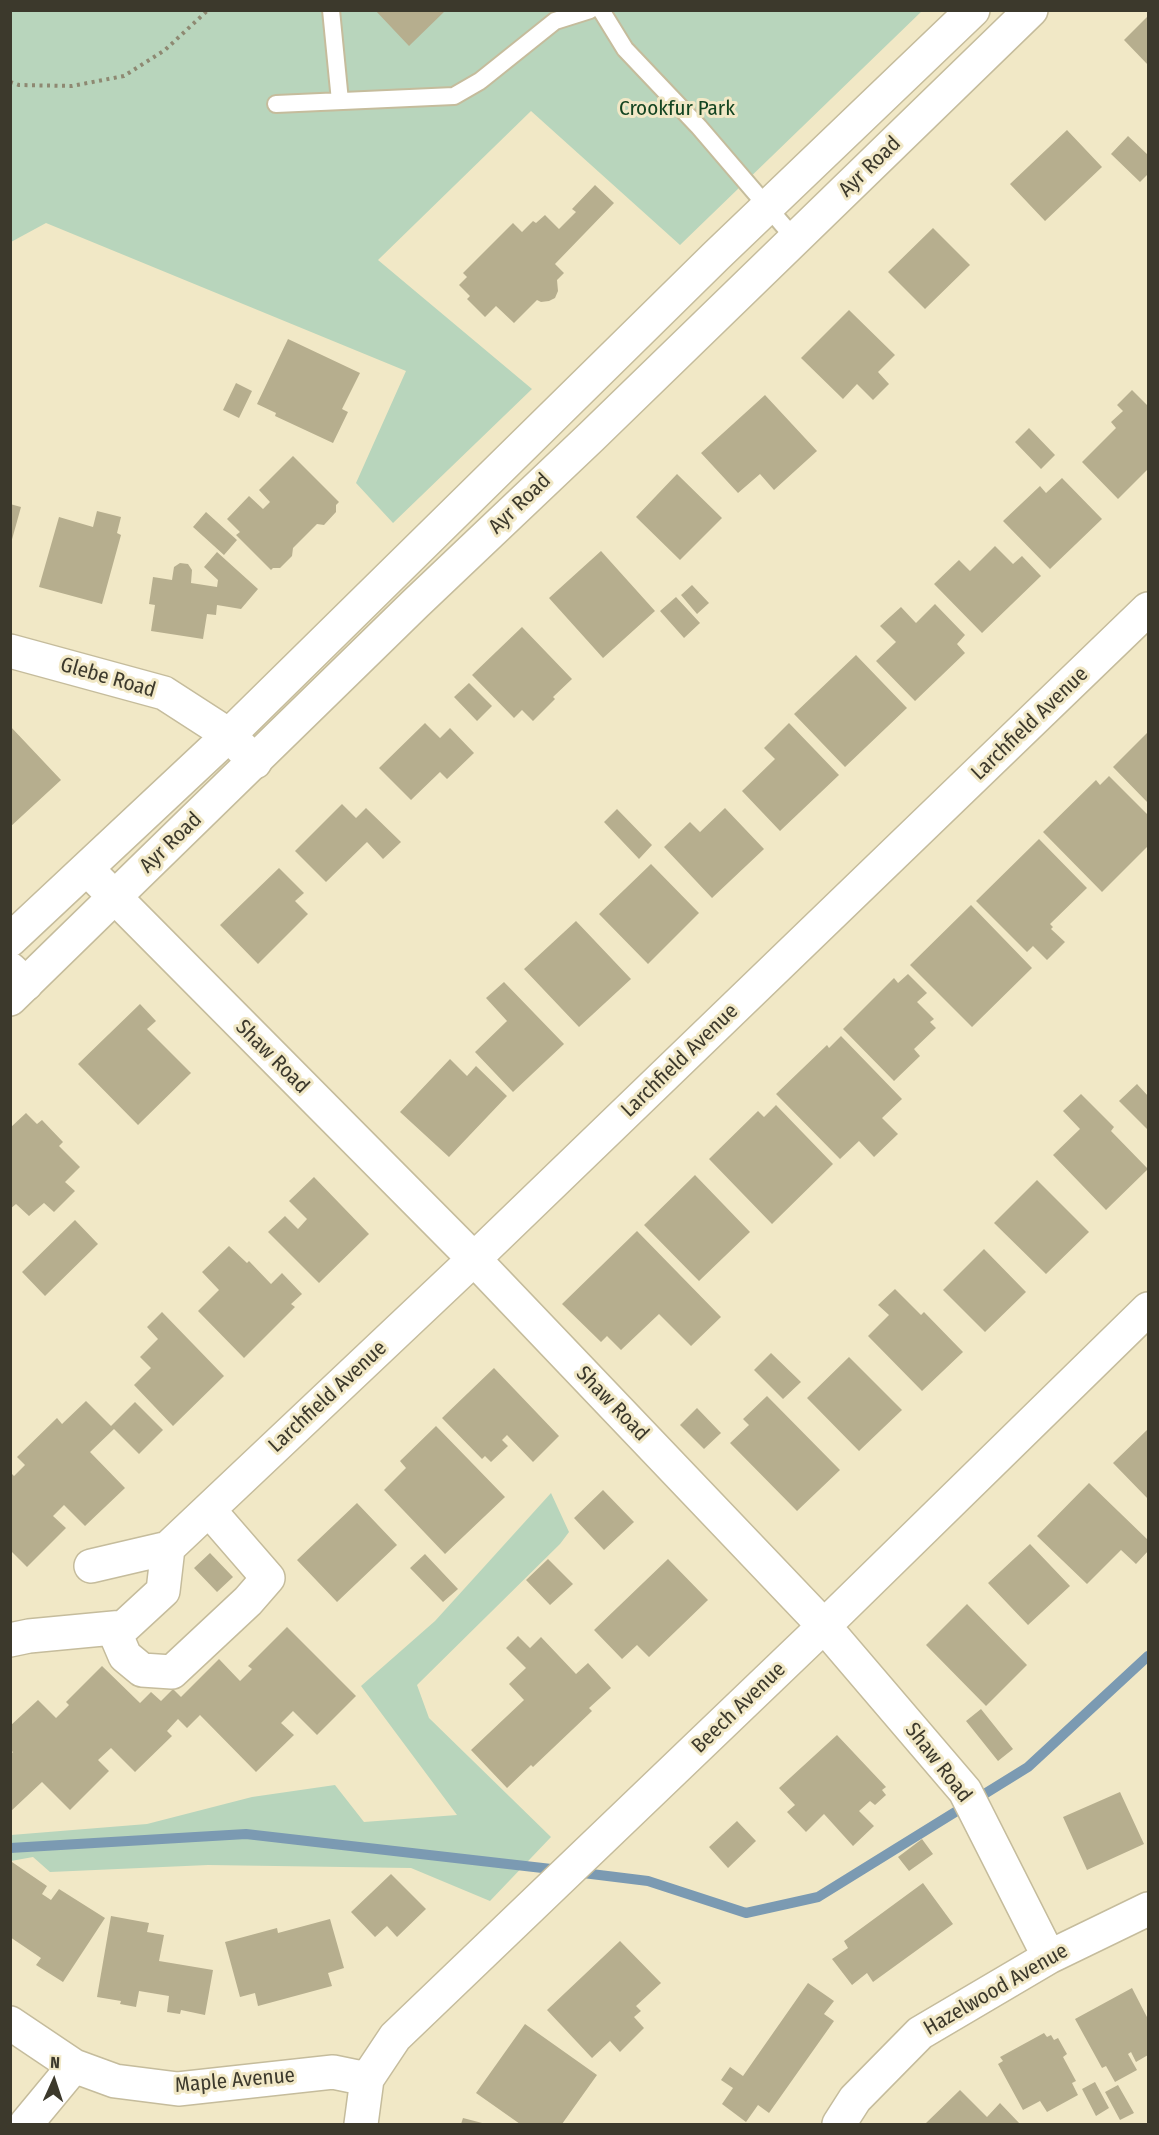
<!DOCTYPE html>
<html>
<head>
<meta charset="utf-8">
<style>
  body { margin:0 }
  #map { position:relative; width:1159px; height:2135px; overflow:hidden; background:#f1e8c6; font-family:"Fira Sans Condensed",sans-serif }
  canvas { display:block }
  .frame { position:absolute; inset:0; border:12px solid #3c392c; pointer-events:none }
  .north { position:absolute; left:24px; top:2051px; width:60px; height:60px; -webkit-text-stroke:4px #f1e8c6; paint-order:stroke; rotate:3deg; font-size:16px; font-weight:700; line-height:24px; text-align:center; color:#3c392c }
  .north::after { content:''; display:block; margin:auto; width:21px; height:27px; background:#3c392c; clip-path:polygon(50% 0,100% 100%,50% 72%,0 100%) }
</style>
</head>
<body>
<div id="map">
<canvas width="1159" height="2135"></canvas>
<div class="frame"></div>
<div class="north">N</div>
</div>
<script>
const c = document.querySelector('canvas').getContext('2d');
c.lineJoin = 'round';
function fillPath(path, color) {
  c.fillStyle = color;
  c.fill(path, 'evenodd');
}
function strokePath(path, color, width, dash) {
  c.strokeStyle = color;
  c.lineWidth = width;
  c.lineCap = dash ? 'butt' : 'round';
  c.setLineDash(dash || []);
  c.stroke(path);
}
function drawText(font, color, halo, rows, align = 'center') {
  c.font = font + ' "Fira Sans Condensed",sans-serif';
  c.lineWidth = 6;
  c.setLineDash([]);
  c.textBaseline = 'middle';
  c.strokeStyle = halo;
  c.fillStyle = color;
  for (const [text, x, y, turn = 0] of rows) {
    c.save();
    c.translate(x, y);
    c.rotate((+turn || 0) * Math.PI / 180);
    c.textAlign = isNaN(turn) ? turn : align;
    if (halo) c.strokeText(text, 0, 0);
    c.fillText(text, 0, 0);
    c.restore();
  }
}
fillPath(new Path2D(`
  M11 11H922L680 245 531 111 378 260 532 389 393 523 356 483 406 371 46 223 11 242Z
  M551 1493 569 1532 560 1544 417 1685 429 1718 551 1837 490 1901 411 1868 208 1865 50 1872 33 1857 11 1861V1835L147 1824 252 1797 335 1785 364 1822 457 1815 361 1686 435 1621Z`), '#b8d5bc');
strokePath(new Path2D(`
  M10 1848 246 1834 560 1870
  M575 1872 648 1881 746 1913 818 1897 1028 1767 1148 1656`), '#7b9ab2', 10);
fillPath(new Path2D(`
  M375 10H446L409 46Z
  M1148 16V65L1124 40Z
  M1067 130 1102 167 1045 221 1010 184Z
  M1128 136 1148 155V174L1140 182 1111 154Z
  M595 185 614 203 555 264 564 273 557 280 558 291 555 298 549 301 541 302 537 300 514 323 496 306 485 317 467 299 470 296 459 285 467 277 463 273 513 223 522 232 533 221 536 223 545 215 559 229 576 212 572 209Z
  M933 228 970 265 925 309 888 272Z
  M849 310 895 355 878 372 889 384 873 400 857 384 843 399 801 358Z
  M288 339 360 373 342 409 348 412 333 443 275 416 276 413 257 404Z
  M236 383 252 391 239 418 223 410Z
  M1132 390 1148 406V469L1118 499 1082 462 1116 428 1111 422 1123 411 1117 405Z
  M765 395 817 451 774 490 760 474 738 493 701 453Z
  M1029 428 1055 455 1041 469 1015 442Z
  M293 456 339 502 336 505V512L324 525 317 524 293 548 292 556 280 568H273L271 570 236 535 240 532 227 519 249 496 263 509 270 502 259 490Z
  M677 474 722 518 680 560 636 517Z
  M1062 478 1102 519 1050 569 1003 521 1040 486 1046 493Z
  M10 504 21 507 11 543H10Z
  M97 511 121 517 117 533 121 535 102 604 39 587 59 517 93 527Z
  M206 512 237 540 224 555 193 527Z
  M995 546 1013 564 1022 556 1041 576 982 633 934 584 959 560 970 571Z
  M601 551 655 611 603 658 549 598Z
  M217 552 258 589 241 609 217 605 216 615 207 614 203 639 151 631 155 605 149 604 153 577 172 580 174 567 180 563 188 564 192 570 191 583 217 587 218 580 204 567Z
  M692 585 709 603 697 614 681 595Z
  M676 597 700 623 684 638 660 611Z
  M935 604 965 635 957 644 965 653 915 701 876 661 896 642 880 626 901 607 916 623Z
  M522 627 572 679 553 697 555 699 533 721 522 710 514 718 472 675Z
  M856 655 907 708 845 767 794 714Z
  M469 683 492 706 477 721 454 697Z
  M425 723 440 738 450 728 474 753 447 779 440 772 411 800 379 768Z
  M789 723 839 775 780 831 742 791 775 759 764 748Z
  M10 726 61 780 10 827Z
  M1148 732V803L1113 767Z
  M1109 776 1148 815V846L1102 892 1043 832 1096 780 1100 785Z
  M342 804 356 818 366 808 401 842 383 859 367 842 326 882 295 851Z
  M725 808 764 849 712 898 664 847 690 822 700 832Z
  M617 809 652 845 639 859 604 822Z
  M1039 839 1087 888 1050 924 1053 927 1051 929 1065 942 1047 960 1033 946 1027 952 976 901Z
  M651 864 699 913 648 964 599 914Z
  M279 868 304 893 295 901 308 914 258 964 220 925Z
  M971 905 1032 968 972 1027 910 965Z
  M576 921 631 979 579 1027 524 969Z
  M908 974 927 993 917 1002 934 1019 930 1022 936 1028 914 1049 920 1056 894 1081 843 1029 894 978 898 983Z
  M504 982 564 1044 513 1092 475 1052 507 1021 486 998Z
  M140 1004 156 1021 147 1029 191 1073 138 1125 78 1064Z
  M841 1036 902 1099 882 1118 898 1134 874 1157 859 1141 840 1159 776 1094 827 1045 829 1048Z
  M450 1059 467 1076 476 1066 507 1096 449 1157 400 1112Z
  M1137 1084 1148 1096V1130L1119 1101Z
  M1081 1094 1114 1127 1111 1131 1148 1169 1106 1210 1053 1155 1080 1129 1063 1111Z
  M776 1105 833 1164 772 1224 709 1159 758 1111 764 1117Z
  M26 1113 37 1124 42 1120 63 1142 59 1146 80 1167 65 1182 75 1191 54 1212 44 1203 29 1216 16 1204 10 1209V1128Z
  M695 1175 750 1232 699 1281 644 1225Z
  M314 1177 369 1234 319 1283 268 1232 285 1216 298 1229 307 1219 289 1201Z
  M1037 1180 1089 1232 1046 1274 994 1223Z
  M75 1220 98 1244 45 1296 22 1272Z
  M637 1231 721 1317 691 1346 659 1314 621 1350 607 1336 601 1342 562 1304Z
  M229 1246 247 1263 249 1261 271 1284 282 1273 302 1294 291 1304 295 1307 244 1358 198 1311 219 1290 202 1272Z
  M984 1249 1026 1292 985 1332 943 1290Z
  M895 1289 921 1315 924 1312 963 1352 922 1391 868 1336 889 1315 878 1305Z
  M162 1312 224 1376 173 1426 134 1385 151 1368 140 1357 158 1339 147 1327Z
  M771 1353 801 1382 783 1399 754 1370Z
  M849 1357 902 1410 859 1451 807 1398Z
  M494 1368 559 1436 533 1462 507 1435 502 1440 508 1446 491 1462 485 1456 482 1459 442 1418Z
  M767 1396 840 1470 797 1511 730 1443 749 1425 743 1419Z
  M86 1401 111 1426 135 1402 163 1430 139 1454 114 1429 90 1452 125 1488 85 1526 64 1505 53 1516 66 1528 27 1567 10 1550V1472L14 1476 25 1465 17 1457 57 1418 62 1424Z
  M697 1408 721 1433 704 1449 680 1425Z
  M436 1426 505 1497 445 1554 384 1490 406 1468 400 1461Z
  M1148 1429V1499L1113 1463Z
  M1089 1483 1148 1540V1551L1136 1564 1121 1550 1087 1584 1037 1536Z
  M603 1490 634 1522 604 1550 574 1518Z
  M357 1503 397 1545 337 1602 297 1560Z
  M1030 1544 1070 1586 1028 1625 988 1583Z
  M210 1553 233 1577 217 1592 194 1568Z
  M425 1554 458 1589 443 1602 410 1568Z
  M548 1559 573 1584 550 1605 526 1580Z
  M668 1559 708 1600 649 1657 637 1645 622 1659 594 1630Z
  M967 1604 1027 1665 986 1706 926 1645Z
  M287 1627 356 1696 317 1735 293 1711 281 1723 294 1735 256 1772 200 1715 187 1728 178 1719 167 1731 172 1736 135 1772 111 1748 98 1760 109 1771 70 1810 42 1782 10 1812V1755L13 1752 10 1750V1726L38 1700 56 1718 69 1705 66 1702 102 1666 140 1703 151 1692 161 1701 173 1689 181 1697 219 1659 240 1681 252 1669 248 1666Z
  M518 1636 530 1648 541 1637 576 1674 588 1663 611 1688 589 1708 592 1711 533 1767 531 1765 507 1788 471 1750 524 1700 509 1684 526 1668 506 1648Z
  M981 1709 1013 1749 998 1761 966 1721Z
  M837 1735 886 1787 882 1790 886 1795 875 1805 870 1801 859 1811 874 1826 853 1846 824 1814 806 1832 787 1812 795 1805 779 1788Z
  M1120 1792 1144 1844 1087 1870 1063 1817Z
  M737 1821 756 1841 728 1868 709 1847Z
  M922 1839 933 1854 909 1871 898 1857Z
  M12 1862 47 1886 42 1894 51 1900 59 1889 105 1918 63 1982 36 1965 41 1958 10 1937Z
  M391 1874 426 1909 397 1937 387 1926 375 1937 351 1912Z
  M923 1883 953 1924 873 1982 867 1973 852 1985 832 1959 848 1948 844 1941Z
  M111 1916 149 1923 147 1932 164 1935 159 1961 213 1970 205 2015 181 2010 180 2014 167 2012 169 1996 139 1991 136 2007 120 2004 121 2001 97 1997Z
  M330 1919 344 1968 328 1973 332 1986 258 2006 255 1993 240 1997 225 1942 277 1928 278 1933Z
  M620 1941 661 1983 636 2006 641 2011 634 2017 644 2028 620 2052 610 2041 592 2058 547 2010Z
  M808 1983 834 2001 824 2014 834 2021 769 2113 758 2105 746 2122 722 2104 733 2088 721 2080 730 2067 743 2076Z
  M1132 1988 1148 2019V2055L1136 2062 1131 2052 1128 2054 1137 2070 1115 2082 1106 2066 1102 2068 1075 2019Z
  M525 2024 597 2075 562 2124H520L476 2093Z
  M1044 2033 1047 2037 1051 2035 1054 2040 1058 2038 1067 2054 1063 2057 1076 2081 1072 2083 1078 2095 1047 2112 1040 2101 1023 2110 998 2064 1003 2061 1000 2057Z
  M1095 2082 1109 2108 1096 2116 1082 2089Z
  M1118 2085 1134 2113 1120 2120 1105 2092Z
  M960 2090 987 2117 1000 2103 1020 2124H925Z
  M463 2118 486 2124H461Z`), '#b6ae8e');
const lane = new Path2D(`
  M331 10 340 101
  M601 10 625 49 699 127 795 239
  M276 104 454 96 480 81 555 21 590 10`);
const street = new Path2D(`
  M10 651 164 693 229 735 255 762
  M87 869 474 1259 824 1626 965 1791 1049 1957
  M10 969 26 984
  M91 1566 168 1548
  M113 1628 125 1656 142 1670 172 1672 248 1601 268 1578 209 1510
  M10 1640 29 1636 124 1627 163 1591 168 1548 474 1259 1148 609
  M10 2023 74 2066 115 2081 178 2089 333 2072 367 2079
  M26 2124 74 2066
  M361 2124 367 2079 395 2037 824 1626 1148 1309
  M839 2124 855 2099 920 2033 1049 1957 1148 1909`);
const primary = new Path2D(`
  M10 940 229 735 716 256 973 10
  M10 999 415 604 591 437 1031 10`);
strokePath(lane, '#c5bc9c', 20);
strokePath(street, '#c5bc9c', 36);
strokePath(primary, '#c5bc9c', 36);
strokePath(new Path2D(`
  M10 82 19 85 72 86 124 76 165 50 208 10`), '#8e8972', 4, [3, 4.5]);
strokePath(lane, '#fff', 16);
strokePath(street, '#fff', 33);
strokePath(primary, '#fff', 33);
drawText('21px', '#134421', '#f1e8c6', [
  ["Crookfur Park",677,109]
]);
drawText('21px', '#3c392c', '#f1e8c6', [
  ["Ayr Road",870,167,-44],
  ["Ayr Road",520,504,-44],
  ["Glebe Road",108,678,16],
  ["Larchfield Avenue",1030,724,-44],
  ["Ayr Road",171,843,-44],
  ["Shaw Road",272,1057,45],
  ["Larchfield Avenue",680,1061,-44],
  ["Larchfield Avenue",328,1397,-43],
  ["Shaw Road",612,1404,46],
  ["Beech Avenue",739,1708,-44],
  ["Shaw Road",938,1763,52],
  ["Hazelwood Avenue",996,1990,-30],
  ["Maple Avenue",235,2081,-5]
]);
</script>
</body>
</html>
